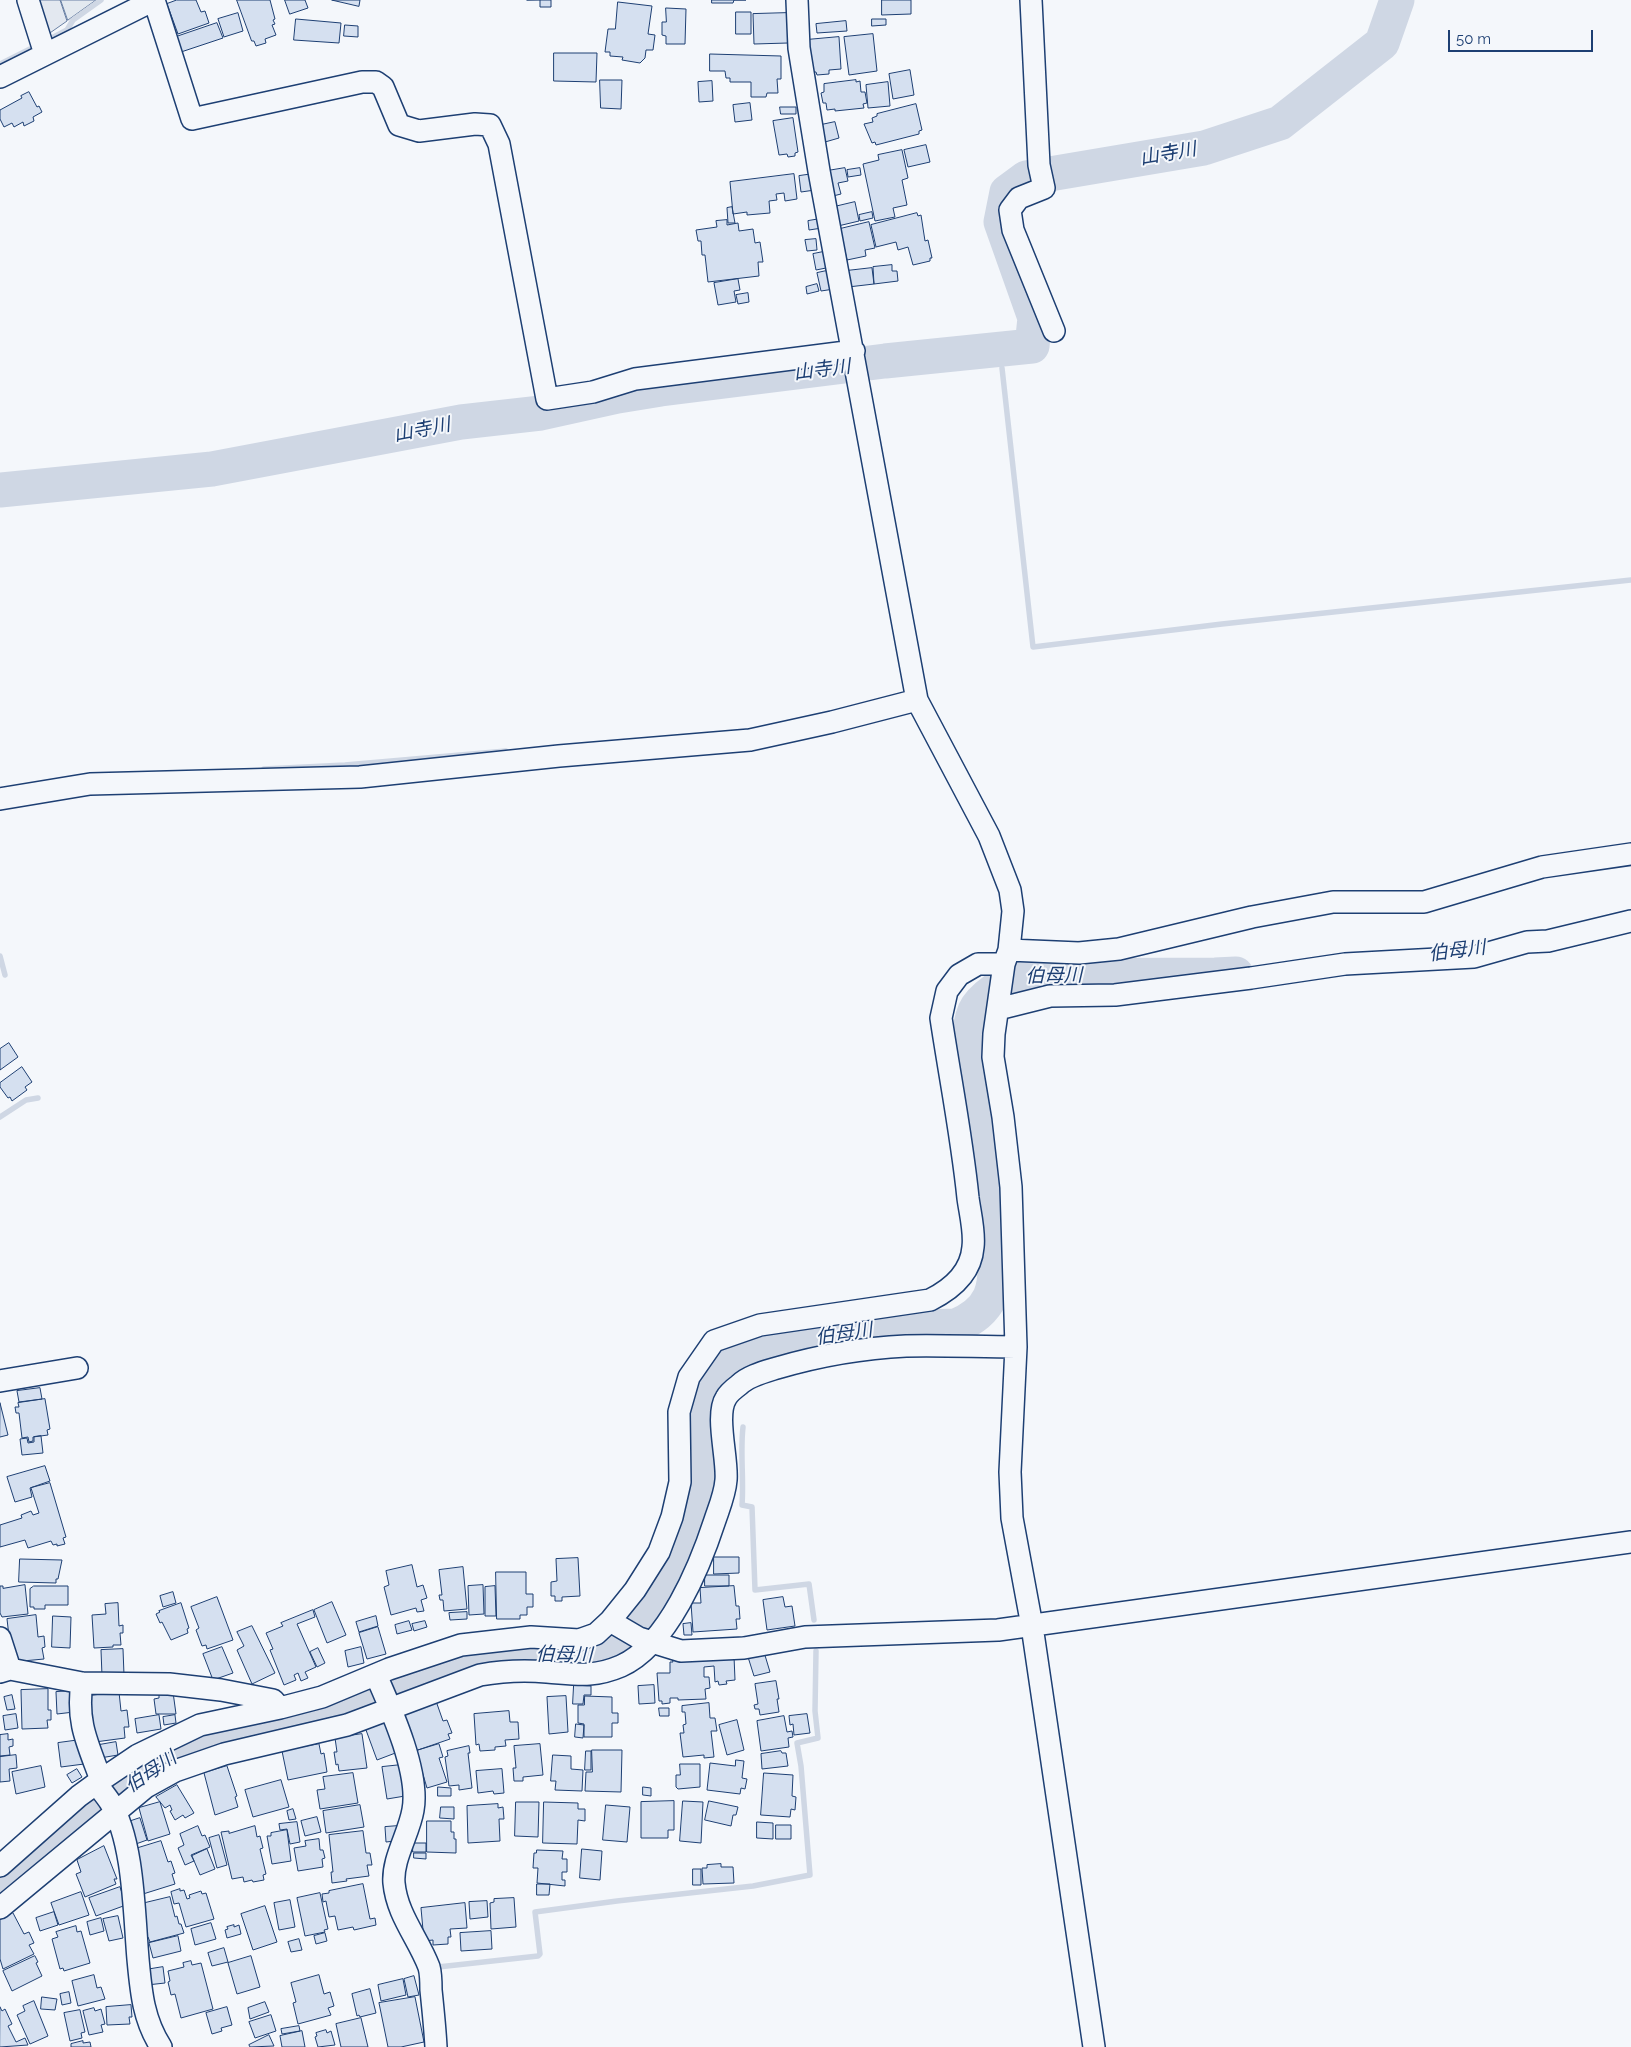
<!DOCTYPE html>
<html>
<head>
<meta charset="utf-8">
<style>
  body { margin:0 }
  #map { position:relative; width:1631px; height:2047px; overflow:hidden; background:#f4f7fb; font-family:Raleway,sans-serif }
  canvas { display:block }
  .scale { position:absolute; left:1448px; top:30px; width:145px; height:22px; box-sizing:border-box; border:2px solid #1d3f73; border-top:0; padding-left:6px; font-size:15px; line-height:18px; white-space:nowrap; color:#1d3f73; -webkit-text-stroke:4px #f4f7fb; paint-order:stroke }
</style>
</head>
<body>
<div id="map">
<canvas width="1631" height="2047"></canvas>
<div class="scale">50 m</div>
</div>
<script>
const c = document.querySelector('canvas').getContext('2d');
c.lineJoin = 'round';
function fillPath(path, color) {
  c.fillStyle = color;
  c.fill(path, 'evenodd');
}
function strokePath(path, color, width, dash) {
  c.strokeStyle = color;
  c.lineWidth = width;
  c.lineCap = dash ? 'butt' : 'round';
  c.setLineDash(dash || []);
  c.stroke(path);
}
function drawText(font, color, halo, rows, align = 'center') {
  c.font = font + ' Raleway,"Noto Sans JP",sans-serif';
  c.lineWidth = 4;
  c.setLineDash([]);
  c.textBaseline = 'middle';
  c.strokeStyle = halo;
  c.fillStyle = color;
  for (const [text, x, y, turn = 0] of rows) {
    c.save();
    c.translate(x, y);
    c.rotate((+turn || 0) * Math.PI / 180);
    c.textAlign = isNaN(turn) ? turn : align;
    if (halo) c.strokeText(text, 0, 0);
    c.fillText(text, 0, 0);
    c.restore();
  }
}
const green = new Path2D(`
  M61 0H96L68 20Z`);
fillPath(green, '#e3e9f0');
strokePath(green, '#687fa3', 1);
const parking = new Path2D(`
  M36 0H60L67 21 47 35Z`);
fillPath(parking, '#e3e8f0');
strokePath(parking, '#687fa3', 1);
strokePath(new Path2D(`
  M46 41 67 30 73 20 101 0
  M0 64 38 45
  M1002 368 1033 647 1222 624 1631 580
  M264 769 345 765 506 751
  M0 956 5 975
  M0 1117 26 1100 38 1098
  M743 1427C740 1453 744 1478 742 1505L752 1507 755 1590 809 1584 814 1620
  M438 1971V1967L538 1956 540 1954 535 1912 617 1901 753 1886 810 1875 801 1766 797 1743 818 1738 815 1711 816 1651`), '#cfd7e4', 5.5);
strokePath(new Path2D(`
  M0 490 212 469 461 422 541 413 618 396 661 389 885 361 1032 346 1035 318 1001 222 1007 192 1026 178 1204 148 1280 123 1382 43 1397 0
  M0 1892 90 1815 174 1753 354 1705 425 1674 474 1657 516 1654 585 1660 601 1656 614 1649 624 1640 651 1607 679 1570 694 1531 699 1503 701 1482 698 1409 705 1389 716 1374 738 1359 795 1341 859 1329 956 1326C971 1320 983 1312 990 1297 996 1284 995 1270 996 1256 997 1204 989 1152 981 1101 976 1072 963 1039 975 1011 981 997 1006 982 1019 976L1215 975 1236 974`), '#cfd7e4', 35);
const building = new Path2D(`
  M177 0H196L201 12 205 11 209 23 178 34 167 4Z
  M237 0H270L275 19 273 20 275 24 272 25 276 35 265 39 266 43 256 46 254 41H252Z
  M285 0H305L308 8 290 14Z
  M332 0H360L359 6Z
  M527 0H551V7H540V0Z
  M712 0H746H734L733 3H712Z
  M882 0H911V14L882 15Z
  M618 2 652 6 648 34 655 35 653 50H646L645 58 640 63 622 60 623 57 610 56V52H605L608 29H615Z
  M666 8 686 9 685 44H666V36L662 35V22H666Z
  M736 12H751V34H736Z
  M238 13 243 31 224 37 218 19Z
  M788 13V43L754 44 753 14Z
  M296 19 341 23 339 43 294 40Z
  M872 19H886V25L872 26Z
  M846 21 847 31 817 33 816 24Z
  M217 23 223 38 181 52 176 37Z
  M345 25 358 26V37L344 36Z
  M873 34 877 71 849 75 844 37Z
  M839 37 841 69 829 70V74L817 75 816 72H809L806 40Z
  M554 53H597L596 82 554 81Z
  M710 54 781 56V79H777L778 93H767L766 97H751V82H730V78H726L725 71H710Z
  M910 70 914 95 893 99 889 74Z
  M600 80H622L621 109 601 108Z
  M856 80V82L860 81 861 92H865L867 103 863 104 864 108 835 111V109L827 110 826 103H823L821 93 824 92V84Z
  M712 81 713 101 699 102 698 82Z
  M888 82 890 106 868 108 866 85Z
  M29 92 37 107 39 106 42 112 33 117 34 121 24 126 23 122 14 127 12 123 4 127 0 119V110L22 98 21 96Z
  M750 103 752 120 735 122 733 105Z
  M916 104 922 130 919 131V134L876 145 875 142 872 143 864 124 873 122 872 118 877 116V114Z
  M780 107H796V114H781Z
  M793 118 798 152 795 153V156L788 157 787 154 779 155 773 121Z
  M835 122 839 138 825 142 821 125Z
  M926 145 930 162 908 167 904 150Z
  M902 150 908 178 902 180 907 205 893 208 895 217 875 221 863 164 879 160 878 155Z
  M845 168 848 181 838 183 841 194 833 196 827 171Z
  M860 168 861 175 848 177 847 170Z
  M794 174 797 199 785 201 784 193 776 194 777 200 769 201 770 213 747 215V212L733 214 730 182Z
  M813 174 815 190 801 192 799 176Z
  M855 202 859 221 838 226 834 207Z
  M732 207 735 223H728L727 208Z
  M872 212 873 218 860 221 859 215Z
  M917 213 918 216 921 215 925 241 928 240 932 258H930V261L913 265 908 247 898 250 896 242 876 247 871 225Z
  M820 219 822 228 809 230 808 221Z
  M727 220V225L738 223 739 231 753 229 755 243 760 242 763 262H758L759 276 708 282 705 255H702L701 241H698L696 230 717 227 716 221Z
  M869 222 875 248 865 250 866 256 847 260 840 229Z
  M816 239 817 250 807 251 805 240Z
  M828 251 831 267 816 270 813 254Z
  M892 265V271H897L898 281 874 284 873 267Z
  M872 268 874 284 848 287 846 271Z
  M831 270 834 289 821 291 817 273Z
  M738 279 740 290 734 291 736 302 718 305 714 283Z
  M817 284 819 291 807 294 806 287Z
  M748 293 749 302 738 304 736 295Z
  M9 1043 18 1057 0 1070V1049Z
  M22 1067 32 1082 25 1087 27 1090 12 1101 10 1097 8 1098 0 1087V1083Z
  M40 1388 42 1399 19 1402 17 1391Z
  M45 1399 50 1429 47 1430 48 1435 33 1437V1441L29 1442 28 1437 22 1438 19 1413H16L15 1407H19L18 1403Z
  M0 1403 8 1435 0 1437Z
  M41 1436 43 1453 22 1455 20 1439 27 1438 28 1443 34 1442V1437Z
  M45 1466 50 1481 30 1488 32 1497 15 1502 7 1477Z
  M50 1483 66 1537 63 1538 65 1544 57 1546V1544L53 1545 51 1541 28 1548 25 1540 0 1547V1525L22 1518 21 1515 31 1511 33 1515 39 1513 31 1488Z
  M714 1557H739V1573L714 1574Z
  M578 1558 580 1596 562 1597V1601H555V1596H551V1582L557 1581 556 1559Z
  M20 1559 62 1560 58 1579H56V1583L19 1582Z
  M412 1565 417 1587 423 1585 427 1598 421 1600 424 1611 417 1612 416 1608 391 1615 384 1587 389 1585 386 1571Z
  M463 1567 467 1609 444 1611 443 1600H440L439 1595H442L439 1570Z
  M496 1572H526V1594H533V1607H527V1615H520V1619H497Z
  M705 1575H729V1586H705Z
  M25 1585 28 1614 2 1617 0 1613V1586H3V1588Z
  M483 1585 484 1614 469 1615 468 1586Z
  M34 1586H68V1605H45V1609H34V1607H30V1589Z
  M495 1586 496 1616H485V1587Z
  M734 1586 736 1606H739L740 1619H736L737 1629 693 1632 691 1603H701L700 1588Z
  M173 1592 176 1603 163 1607 160 1596Z
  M217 1597 233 1640 207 1649 206 1645 202 1646 196 1630 199 1628 191 1607Z
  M783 1597 785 1607 792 1606 795 1626 767 1630 763 1600Z
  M332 1602 346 1635 327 1643 314 1610Z
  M118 1603 119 1626 123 1625V1633H120L121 1645H113V1647L94 1648 92 1615 106 1614 105 1604Z
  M181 1603 189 1628 187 1629 188 1633 171 1640 162 1622 160 1623 156 1614 160 1612 159 1611Z
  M313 1610 315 1617 297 1624 316 1667 305 1672 308 1678 301 1681 298 1673 294 1675 296 1680 284 1685 270 1650 273 1649 266 1633 283 1626 281 1623Z
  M467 1612V1619L450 1620 449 1613Z
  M36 1615 38 1637 44 1636 45 1647 42 1648 44 1659 12 1662 7 1619Z
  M53 1616 71 1617 70 1648 52 1647Z
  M376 1616 378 1626 359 1632 356 1622Z
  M409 1621 412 1630 397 1634 395 1625Z
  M425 1621 427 1627 414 1631 412 1624Z
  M691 1623 692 1635H684L683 1624Z
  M252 1626 275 1673 252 1684 237 1650 244 1646 237 1632Z
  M378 1627 386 1654 367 1659 359 1633Z
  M222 1647 233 1673 213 1680 203 1654Z
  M361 1647 364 1663 348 1667 345 1651Z
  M318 1648 325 1663 317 1667 310 1652Z
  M123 1649 124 1675 102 1676 101 1650Z
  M764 1652 770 1672 754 1676 748 1657Z
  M734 1656 735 1680 726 1681 727 1684 719 1685 718 1681 715 1682 714 1666 704 1667V1677H709L710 1688 705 1689 706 1699 678 1700V1698H670V1703L662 1704V1701H659L657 1673H670V1662H673L672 1659Z
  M776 1681 779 1699H777L779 1712 760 1715 759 1709H755L754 1705 758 1704 755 1684Z
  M574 1685 591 1686V1695H584L583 1704H573Z
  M654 1685 655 1703 639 1704 638 1686Z
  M48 1689V1710H51V1720H47L48 1728 22 1729 21 1690Z
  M72 1691 74 1712 57 1714 56 1692Z
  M119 1692 121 1711 127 1710 129 1727H124L125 1738 95 1742 89 1696Z
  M173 1692 176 1714H156L154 1699 159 1698V1694Z
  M12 1695 15 1709 7 1710 4 1697Z
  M566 1696 568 1732 549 1734 547 1697Z
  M585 1696 612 1697V1713H618V1723H612V1737H584V1724L578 1723V1705H584Z
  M436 1701 443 1721 447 1720 452 1733 448 1734 450 1739 415 1751 403 1715 409 1713V1710Z
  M709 1703 710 1718H715L717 1731H711L714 1757 704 1758V1755L683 1757 680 1733H684L683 1725 686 1724 685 1712H682V1706Z
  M659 1708H669V1716H660Z
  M509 1711 510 1722H518L519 1739 505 1740 506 1746 495 1747V1750L480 1751 479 1744 476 1745 474 1714Z
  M16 1714 18 1728 5 1730 3 1716Z
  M807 1714 810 1733 794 1735 793 1724 790 1725 789 1716Z
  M159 1715 161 1729 137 1733 135 1719Z
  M175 1715 176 1723 164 1725 163 1717Z
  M784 1716 787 1732 792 1731 793 1737 788 1738 789 1747 761 1751 757 1721Z
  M737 1720 744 1750 727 1755 719 1725Z
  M387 1722 398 1752 377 1760 366 1730Z
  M576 1724 584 1725 583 1738 575 1737Z
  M8 1734V1740L13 1739V1746L9 1747 10 1755 0 1756V1735Z
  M362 1734 367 1768 339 1771 338 1764 336 1765 334 1752H337L335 1738Z
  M80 1740 84 1764 61 1767 58 1743Z
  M116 1742 118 1755 100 1758 99 1745Z
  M319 1744 321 1754 324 1753 327 1772 288 1780 282 1751Z
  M439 1744 443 1757 439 1758 447 1782 427 1788 416 1751Z
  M540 1744 543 1775 523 1777V1781H514L513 1768H516L514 1746Z
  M469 1746 470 1753H468L472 1788 459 1790V1785L449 1786 445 1757 448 1756 447 1751Z
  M592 1750H622L621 1792 585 1791 586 1772H592Z
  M586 1751H591V1770H585Z
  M781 1751 782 1753H786L788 1766 762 1769 761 1754Z
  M16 1755 17 1768 9 1769 10 1781 0 1782V1757Z
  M553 1755 571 1756V1769L583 1770 582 1791 555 1790 556 1781H551Z
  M736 1760 744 1761 742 1778 747 1779 745 1789 741 1788 740 1794 707 1790 710 1763 735 1766Z
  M680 1764H700V1787L678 1789 676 1787V1775H680Z
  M401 1765 405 1796 387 1799 382 1767Z
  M41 1766 45 1787 16 1794 12 1772Z
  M227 1766 237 1796 235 1797 238 1807 215 1815 204 1773Z
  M77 1769 82 1777 72 1783 67 1775Z
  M502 1769 504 1793 494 1794 493 1791 478 1793 476 1771Z
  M353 1773 358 1803 320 1809 317 1790 325 1789 323 1777Z
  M764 1773 793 1775 792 1796 796 1797 795 1810 791 1809 790 1817 761 1815Z
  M281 1780 289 1807 253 1817 245 1790Z
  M177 1785 194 1813 185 1818 183 1815 175 1820 170 1811 172 1810 170 1805 165 1808 156 1797Z
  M438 1787 451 1788V1796H438Z
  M643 1787 651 1788V1796L643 1795Z
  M674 1801V1830H668V1838H641V1802Z
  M683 1801 703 1802 701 1843 680 1841Z
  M709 1801 738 1807 736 1815H733L731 1826 705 1820Z
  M160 1802 170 1834 148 1841 139 1808Z
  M516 1802H539L538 1837 515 1836Z
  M544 1802 578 1803V1809H585V1821L578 1820 577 1844 543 1843Z
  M498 1804V1808L503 1807 504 1819H499L500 1841 468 1843 467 1806Z
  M360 1805 364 1827 326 1833 323 1811Z
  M606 1805 630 1807 627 1842 603 1840Z
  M441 1807H454V1819L440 1818Z
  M293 1809 296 1819 289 1820 287 1811Z
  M317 1817 321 1832 305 1836 301 1821Z
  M140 1818 147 1840 133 1845 128 1822Z
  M427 1821H451V1832H454V1839H456V1853L427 1852Z
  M297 1822 300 1842 290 1844 287 1829 280 1830 279 1824Z
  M757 1822 773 1823V1839L757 1838Z
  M776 1825H791V1839H776Z
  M198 1826 202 1836 205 1835 210 1847 191 1855 194 1861 185 1865 178 1848 184 1845 180 1834Z
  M255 1826 257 1837 260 1836 263 1848 260 1849 266 1874 263 1875 264 1880 253 1882 252 1880 244 1882 243 1877 232 1879 221 1832 229 1831V1833Z
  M398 1826 395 1841 386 1842 385 1827Z
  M287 1830 291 1861 272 1864 267 1836H271V1833Z
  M363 1831 366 1853H370L372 1865H367L369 1876 346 1879 347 1881 332 1883 331 1872H333L329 1835Z
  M219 1835 227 1865 217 1868 209 1838Z
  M319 1839 320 1850H323L325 1858 322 1859 323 1867 298 1871 294 1848 306 1846 305 1841Z
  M161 1841 168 1862 171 1861 175 1873 172 1874 175 1884 143 1894 135 1849Z
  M413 1843H426V1852H413Z
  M104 1846 117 1879H114L116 1884 85 1897 76 1874 81 1872 77 1860Z
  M207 1849 215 1869 200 1875 192 1856Z
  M582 1849 602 1851 600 1880 580 1878Z
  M537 1850 563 1851 562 1859H567V1872H562V1880H565V1886L537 1883 538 1868H533L534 1853H536Z
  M414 1853H426V1859L414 1858Z
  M721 1864V1867H733L734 1883 703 1884 702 1868H707V1865Z
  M693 1869H701V1885H693Z
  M363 1884 370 1919 375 1918 376 1925 354 1930 353 1927 338 1930 335 1916 329 1917 326 1901 323 1902 322 1894 329 1893V1891Z
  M537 1884H550L549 1895H537Z
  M120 1887 126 1905 96 1916 89 1898Z
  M180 1889V1891L184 1890 187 1899 190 1898 189 1895 201 1891 202 1894 206 1893 214 1919 186 1927 179 1903 174 1904 171 1892Z
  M81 1892 89 1915 59 1925 51 1903Z
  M320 1893 328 1929 324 1930 325 1932 305 1936 297 1898Z
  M170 1897 175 1917 177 1916 179 1924H181L184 1933 150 1942 148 1937 144 1938 141 1904Z
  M514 1898 516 1927 491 1929 490 1903 494 1902V1899Z
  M290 1900 295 1927 279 1930 274 1903Z
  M487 1901 488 1917 470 1919 469 1902Z
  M465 1903 467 1928 450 1929 451 1937H448V1944L433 1945V1940L424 1941 421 1908Z
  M265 1906 277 1942 253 1950 241 1914Z
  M54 1912 58 1925 40 1931 36 1918Z
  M13 1913 24 1934 29 1932 34 1943 29 1945 34 1954 3 1969 0 1959V1920Z
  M118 1916 123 1938 109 1941 103 1919Z
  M101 1918 104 1931 90 1935 87 1922Z
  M211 1923 216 1939 195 1945 191 1929Z
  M234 1925V1927L239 1925 241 1934 227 1938 225 1930 228 1929 227 1927Z
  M76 1926 77 1932 81 1931 90 1963 64 1971 63 1968 60 1969 52 1939 58 1937 56 1932Z
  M491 1931 492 1949 461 1951 460 1933Z
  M325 1933 327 1941 316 1944 314 1936Z
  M178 1936 181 1951 153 1958 149 1943Z
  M299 1939 302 1950 291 1952 288 1942Z
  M224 1948 228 1962 212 1966 208 1953Z
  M35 1956 38 1962 36 1963 42 1976 12 1991 3 1971Z
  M251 1956 260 1987 237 1994 228 1963Z
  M191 1961 192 1965 201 1963 213 2009 181 2018 175 1994 171 1995 168 1982 170 1981 168 1971 184 1967 183 1963Z
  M163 1967 165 1983 147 1985 145 1970Z
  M94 1975 97 1988 101 1987 105 1999 78 2006 72 1981Z
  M319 1975 324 1994 330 1992 334 2006 328 2008 331 2015 298 2024 293 2003 296 2002 291 1983Z
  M414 1976 419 1995 408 1997 404 1979Z
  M403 1979 406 1995 381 2001 378 1985Z
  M370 1989 376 2013 360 2017 359 2015 357 2016 352 1994Z
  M69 1992 71 2003 62 2005 60 1994Z
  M42 1997 57 1999 55 2010 41 2009Z
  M415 1997 424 2042 401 2047H388L379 2003Z
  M34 2001 48 2036 30 2044 17 2015 25 2011 23 2006Z
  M265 2002 269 2012 250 2019 248 2008Z
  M131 2005 132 2017H129L130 2024 107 2025 106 2007Z
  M0 2007 2 2011 5 2009 12 2024 8 2026 16 2042 25 2038 28 2045 0 2047Z
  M227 2007 232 2025 221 2028 222 2031 212 2034 206 2013Z
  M94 2008 95 2011 101 2009 105 2024 101 2025 103 2032 89 2035 83 2011Z
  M80 2010 85 2032 81 2033 82 2038 70 2041 64 2013Z
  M271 2015 276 2031 255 2038 249 2022Z
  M361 2018 368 2047H341L336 2024Z
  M299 2026 300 2031 282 2034 281 2029Z
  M326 2030 327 2033 331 2031 335 2045 318 2047 315 2037 317 2036 316 2033Z
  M302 2031 305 2047H282L280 2036Z
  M269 2035 274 2046 250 2047 249 2045Z
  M83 2041V2043L90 2042 91 2047H71V2044Z`);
fillPath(building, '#d5e0f0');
strokePath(building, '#1d3f73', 1);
const minor = new Path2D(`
  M28 0 45 54
  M154 0 192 119 362 82H376L383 87 399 125 419 131 475 124 490 125 499 144 547 399 593 392 635 379 854 351
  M797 0 799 48 819 171 917 700 989 836 1010 890 1013 911 1009 950 1004 964 994 1034 993 1057 1003 1117 1011 1187 1016 1347 1010 1472 1012 1518 1032 1626 1094 2047
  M1031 0 1039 165 1044 188 1019 198 1010 210 1013 230 1054 331
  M0 77 154 0
  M0 799 90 784 360 777 559 756 750 740 832 722 917 700
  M1009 950 1079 953 1119 949 1252 917 1333 902H1424L1542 867 1631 854
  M998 1009 1050 996 1115 995 1251 978 1345 964 1474 957 1527 942 1548 941 1631 921
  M0 1381 77 1368
  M610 1621 639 1638 681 1651 744 1648 805 1637 998 1630 1631 1542
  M0 1638 10 1669
  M0 1672 10 1669 82 1683 169 1684 221 1690 273 1700 280 1708
  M376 1675C391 1709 420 1773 413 1810 409 1834 392 1859 394 1883 397 1915 418 1938 429 1967 431 1974 431 1983 431 1990 433 2009 435 2028 436 2047
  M82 1683C76 1723 88 1744 101 1780
  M96 1783C101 1790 106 1796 110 1802 134 1841 134 1914 138 1959 141 1991 143 2019 161 2047
  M0 1866 79 1796 101 1780 138 1755 200 1725 280 1708 322 1697 389 1669 461 1645 531 1637 579 1640 596 1634 610 1621 635 1590 659 1552 672 1517 680 1482 679 1412 689 1377 714 1341 760 1325 930 1300C952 1289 971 1273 973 1247 975 1232 970 1213 968 1198 962 1138 950 1078 941 1018L947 991 959 975 978 964H1004
  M0 1908 146 1787 175 1771 224 1754 347 1725 480 1675C502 1671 525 1670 547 1672 576 1674 593 1678 621 1666 668 1645 700 1566 715 1520 719 1508 725 1494 726 1480 728 1459 715 1415 726 1398 728 1394 735 1388 739 1385 748 1376 764 1372 777 1368 818 1356 863 1348 906 1346 943 1345 979 1347 1016 1347`);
strokePath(minor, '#1d3f73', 24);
strokePath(minor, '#f4f7fb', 21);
drawText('italic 19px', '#1d3f73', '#f4f7fb', [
  ["山寺川",1168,154,-10],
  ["山寺川",822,370,-7],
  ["山寺川",422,430,-11],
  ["伯母川",1457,951,-7],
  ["伯母川",1054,976,-1],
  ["伯母川",844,1334,-8],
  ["伯母川",564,1655,1],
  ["伯母川",151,1772,-34]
]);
</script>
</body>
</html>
